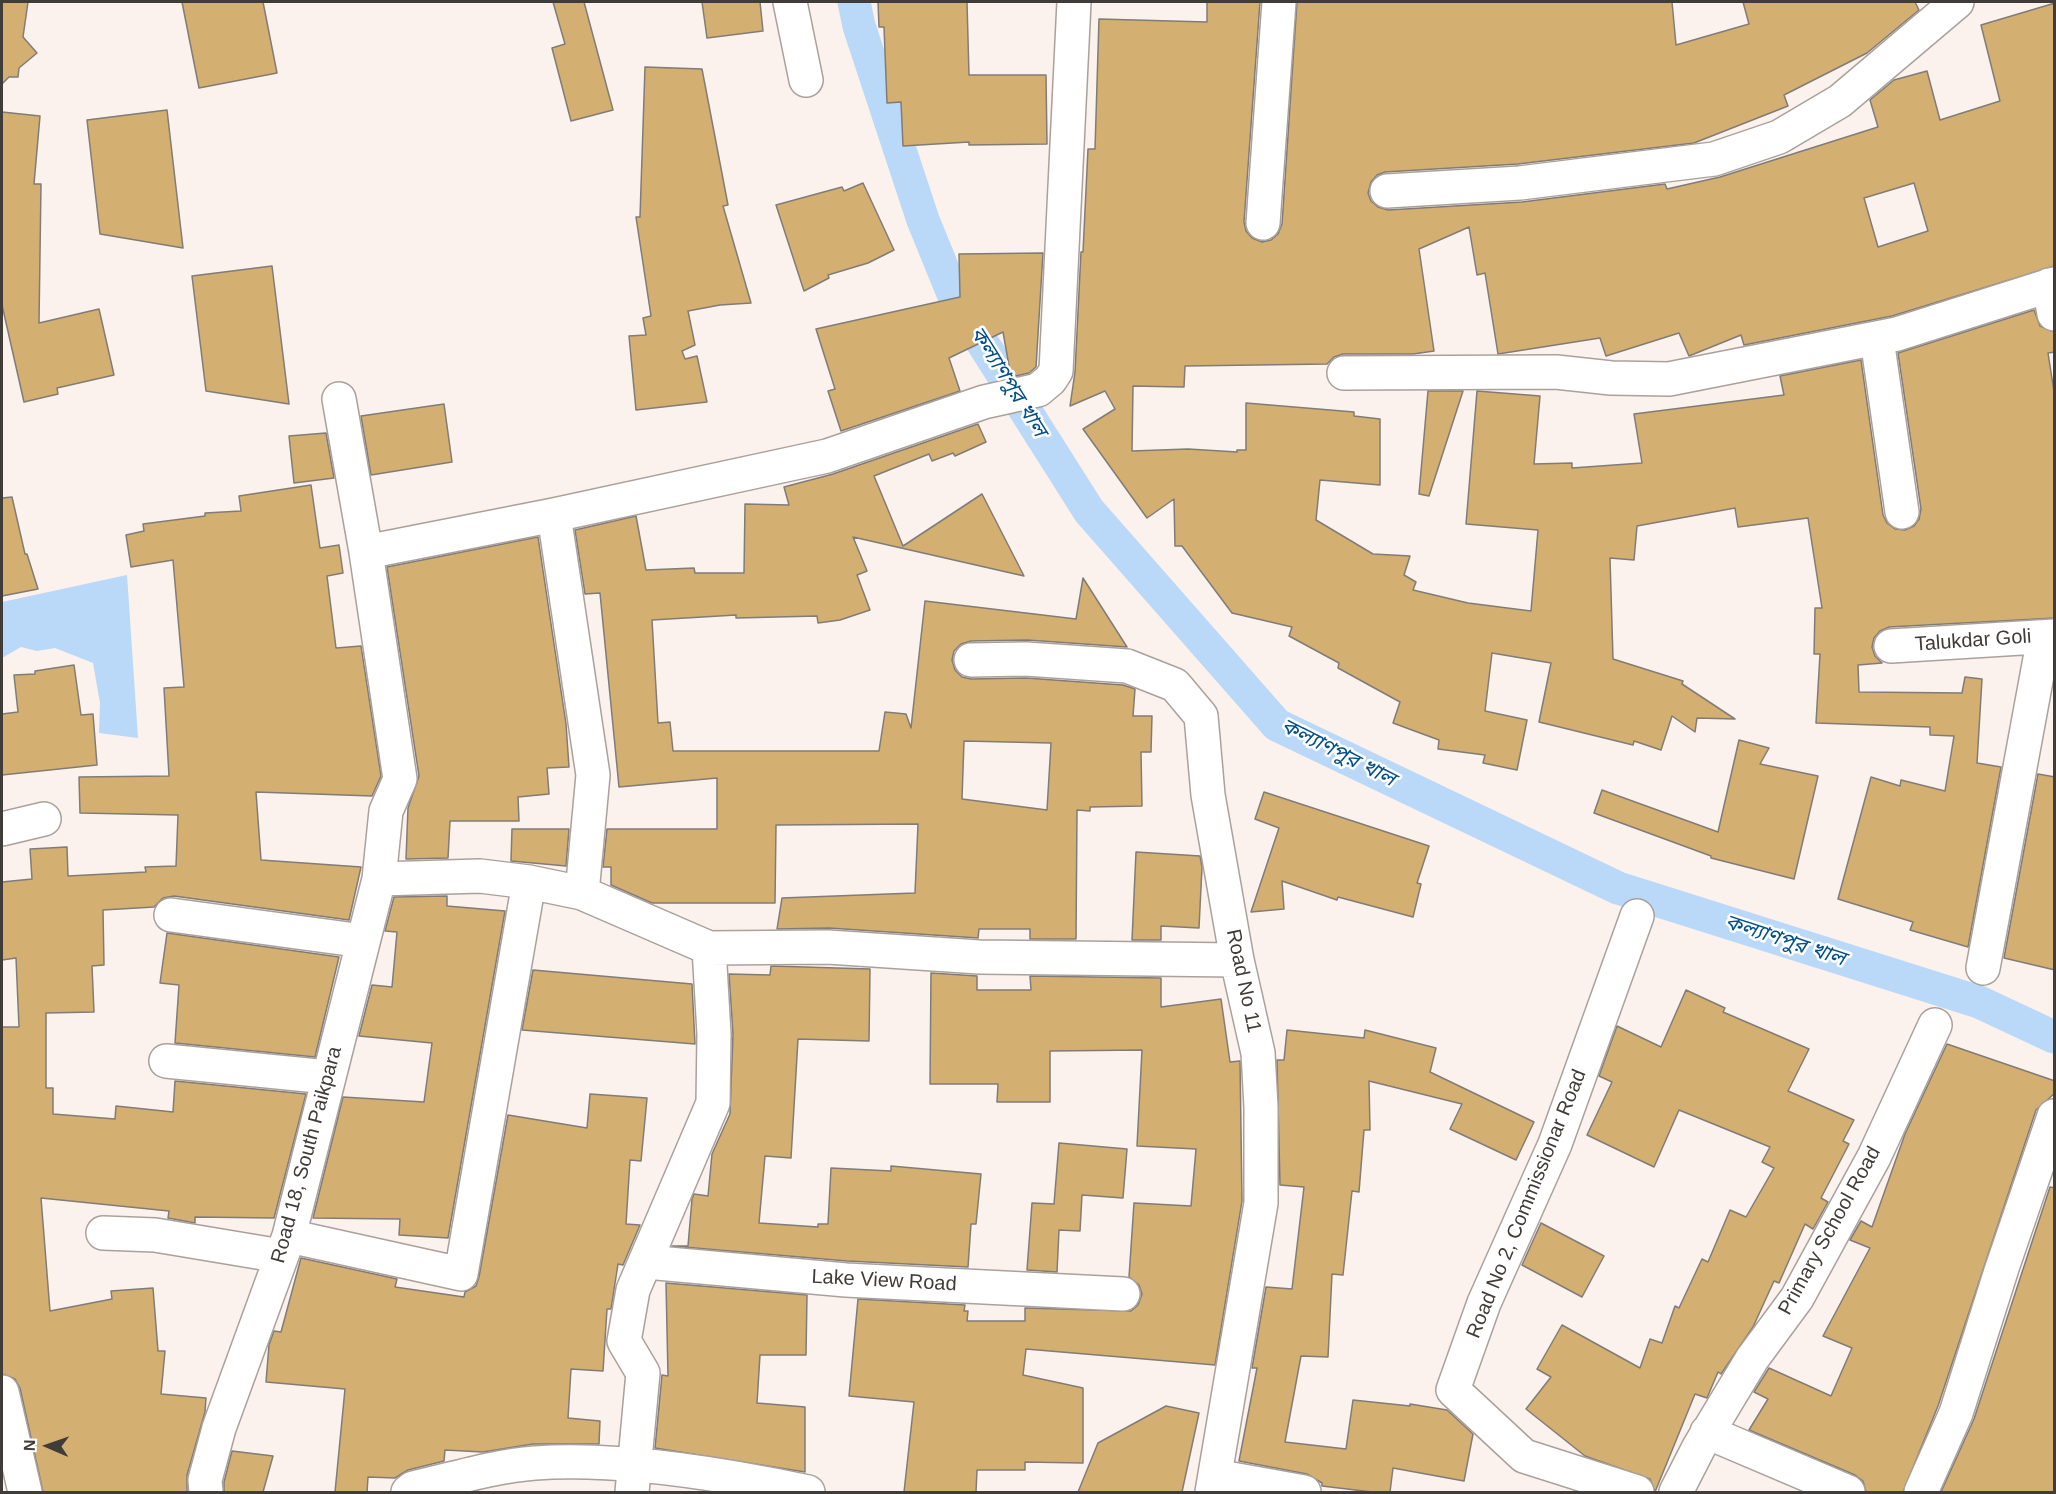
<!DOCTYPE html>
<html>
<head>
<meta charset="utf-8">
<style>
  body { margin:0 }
  #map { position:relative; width:2056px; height:1494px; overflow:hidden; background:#fbf1ed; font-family:Arial,sans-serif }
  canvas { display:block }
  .frame { position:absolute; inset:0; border:3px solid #403c3a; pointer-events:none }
  .north { position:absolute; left:18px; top:1416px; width:60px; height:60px; -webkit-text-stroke:4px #fff; paint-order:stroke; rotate:272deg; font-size:16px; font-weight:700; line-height:24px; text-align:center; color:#403c3a }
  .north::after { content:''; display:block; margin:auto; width:21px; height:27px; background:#403c3a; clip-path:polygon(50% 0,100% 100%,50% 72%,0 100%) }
</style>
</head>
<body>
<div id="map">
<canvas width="2056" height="1494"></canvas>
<div class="frame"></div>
<div class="north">N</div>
</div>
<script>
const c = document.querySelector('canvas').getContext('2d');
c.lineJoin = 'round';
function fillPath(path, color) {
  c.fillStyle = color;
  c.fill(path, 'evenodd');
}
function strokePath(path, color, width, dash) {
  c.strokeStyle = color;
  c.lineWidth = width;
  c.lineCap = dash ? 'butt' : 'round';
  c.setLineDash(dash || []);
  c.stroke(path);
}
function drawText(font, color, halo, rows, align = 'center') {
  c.font = font + ' Arial,"Noto Sans Bengali",sans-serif';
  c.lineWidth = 5;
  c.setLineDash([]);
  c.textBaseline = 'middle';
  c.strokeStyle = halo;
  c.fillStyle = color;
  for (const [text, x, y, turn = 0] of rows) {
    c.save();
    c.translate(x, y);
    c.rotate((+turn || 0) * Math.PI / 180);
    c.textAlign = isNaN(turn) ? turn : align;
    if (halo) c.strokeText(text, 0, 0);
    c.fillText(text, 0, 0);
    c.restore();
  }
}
fillPath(new Path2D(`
  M127 575 138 738 99 733 100 703 93 663 55 648 37 651 21 647 2 658V602Z`), '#bad8f7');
strokePath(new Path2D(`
  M854 2 859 26 923 220 956 301 1089 511 1277 725 1618 888 1979 1002 2054 1037`), '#bad8f7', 33);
const building = new Path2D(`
  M2 2H28L23 37 37 53 19 68 18 77H9L2 84Z
  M182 2H263L277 73 199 88Z
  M553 2H584L613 110 571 121 552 48 565 44Z
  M702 2H760L763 31 707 38Z
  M878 2H967L969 75H1046L1047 144 969 145V142L903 146 901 102 887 103 884 27H879Z
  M1207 2H1260L1244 222 1246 231 1252 238 1262 242 1271 240 1278 234 1282 224 1297 2H1672L1676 45 1749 24 1743 2H1915L1919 10 1867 53 1784 95 1788 106 1694 143 1518 164 1385 172 1377 175 1371 182 1368 193 1371 201 1378 207 1388 210 1522 202 1665 184 1667 189 1720 177 1878 127 1870 100 1894 80 1927 71 1940 120 2000 101 1981 25 2055 3V266L1892 316 1744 345 1741 335 1689 356 1679 333 1606 356 1600 338 1498 354 1485 273 1477 275 1469 227 1419 249 1434 351 1413 354H1343L1334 357 1327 364 1185 366 1184 387 1133 386 1132 451 1188 449 1237 452V450H1246V403L1354 412V416L1380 419V485L1320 480 1316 520 1373 554 1410 556 1404 575 1416 582 1413 590 1468 603 1531 611 1538 530 1466 524 1477 391 1540 396 1534 464 1572 463V468L1642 463 1634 414 1784 395 1780 376 1861 360 1883 515 1887 523 1895 529 1905 530 1914 526 1919 519 1921 509 1898 353 2034 310 2040 326 2055 332V352L2048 353 2055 398V618L1889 627 1880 631 1874 638 1872 647 1875 656 1882 663 1858 665 1859 692 1962 693 1965 677 1982 679 1977 763 2001 767 1968 947 1910 930 1913 922 1838 899 1871 777 1900 786 1901 780 1945 791 1954 736 1930 735V727L1816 723 1820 654H1814L1815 608H1822L1808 518 1738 527 1735 508 1637 526 1634 560 1610 558 1613 659 1683 681 1682 684 1735 719 1697 718 1695 732 1672 716 1661 750 1634 741 1633 745 1539 722 1551 663 1492 653 1485 711 1527 720 1517 770 1483 763 1485 755 1438 749 1439 740 1393 723 1400 702 1338 668 1339 663 1289 636 1292 627 1232 613 1182 546H1175L1174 499 1147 518 1083 429 1115 409 1105 391 1070 406 1075 372 1081 252H1083L1088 149H1095L1099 19 1207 22ZM1914 183 1928 231 1878 247 1864 198Z
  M645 67 702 69 728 205 723 206 751 303 720 305 688 311 695 345 682 351 685 359 697 356 707 402 636 410 629 336 646 335 643 318 651 316 636 217H640Z
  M167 110 183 248 100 234 87 120Z
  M2 112 40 116 34 184H41L39 323 99 309 114 375 57 388 58 394 24 402 2 305Z
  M863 183 894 250 868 263 828 275 829 278 804 291 776 205 842 187 844 191Z
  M1043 253 1036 367 1029 373 1011 377 1003 332 949 358 960 391 841 431 828 391 835 389 816 329 960 297 959 254Z
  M272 266 289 404 206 391 192 276Z
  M1428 391H1463L1429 496 1419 494Z
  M444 404 452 462 371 475 361 416Z
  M978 424 986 442 955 456 953 453 932 461 929 454 874 476 903 546 982 494 1024 576 853 537 867 571 857 575 870 610 840 620 818 623 817 616 736 618V615L652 620 658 723 670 722 673 751H879L885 712 906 714 911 728 925 601 1076 619 1083 578 1127 647 1027 640 971 641 961 644 954 651 952 660 955 670 962 677 971 679 1026 678 1123 685 1135 689 1133 716H1152L1151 752H1141L1142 806 1090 807V811L1077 810 1076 939H1030V929H979L978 938 829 928 777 929 782 898 915 893 918 824 776 825 775 903H652L611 885V867H603L607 829H717V778L619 787 600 593 585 594 575 530 636 516 646 570 694 568 695 573H744L745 504 789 505 784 487 833 474ZM964 741 1051 743 1047 810 962 799Z
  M326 433 334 478 294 483 289 436Z
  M311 485 320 548 339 545 343 573 327 576 336 648 361 646 381 776 372 796 256 792 261 860 361 867 349 920 174 896 163 898 154 907 103 910 104 965 92 966 94 1012 46 1013V1088H53V1114L115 1119 116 1106 173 1112 175 1081 306 1094 274 1218 195 1217V1223L168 1218 169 1211 41 1198 50 1311 112 1299 111 1291 153 1288 158 1351H165L161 1394 206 1398 205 1412 187 1475V1492H43L20 1388 15 1379 2 1374V1027H19L16 958 2 960V882L32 879 30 849 67 847 68 876 146 872 145 867 176 866 178 815 80 813 79 777 169 776 164 688 184 687 173 560 131 567 126 535 144 531 143 524 205 516V513L241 511 239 496Z
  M12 497 25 554H27L38 589 2 596V498Z
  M538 537 566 724 569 767 547 768 549 794 518 797 519 821H450L448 858 406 859 408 808 419 776 387 567Z
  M74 665 81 715 93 714 97 765 2 775V714L18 712 14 675 35 674V671Z
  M1739 740 1769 748 1760 764 1818 776 1794 879 1711 858V856L1594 813 1602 790 1718 832Z
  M2038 774 2055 777V970L2004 958Z
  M1264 792 1429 846 1417 883 1421 884 1413 917 1338 897 1337 900 1282 881 1284 909 1251 912 1279 828 1255 819Z
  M512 829H569L566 866 511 861Z
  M1136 852 1200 856 1202 867 1199 928 1161 926V940H1132Z
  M447 896V906L505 911 448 1238 399 1235 400 1219 313 1218 343 1097 424 1102 432 1043 359 1036 372 985 392 987 397 932 385 931 394 897Z
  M167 933 339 957 315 1057 175 1043 179 985 160 983Z
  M771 966 870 969 869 1041 798 1039 791 1158 765 1156 759 1223 818 1227V1224H828L831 1168 891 1171V1166L981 1174 976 1224H971L968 1267 847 1261 672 1246H688L692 1199 694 1194 708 1196 712 1154 730 1114 733 1034 729 974 770 975Z
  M533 970 692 984 695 1044 522 1030Z
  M931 973 977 976V990H1031L1030 976 1161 978V1007L1221 999 1230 1062 1240 1061 1242 1201 1215 1365 1026 1349 1023 1375 1083 1388V1463L1025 1462V1470H977L976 1492H904L914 1402 849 1396 858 1299 965 1305 964 1311H968L967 1321H1025V1308L1131 1311 1138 1305 1142 1294 1139 1285 1129 1277 1134 1203 1191 1206 1196 1149 1137 1146 1142 1050 1050 1051V1102H997L998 1084H930Z
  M1686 990 1725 1008 1723 1012 1809 1049 1788 1091 1854 1120 1843 1141 1849 1144 1821 1198 1828 1202 1813 1229 1805 1224 1779 1283 1774 1281 1753 1327 1721 1374 1718 1372 1707 1398 1695 1394 1655 1492 1650 1479 1585 1456 1526 1409 1551 1377 1537 1369 1562 1325 1640 1368 1650 1339 1662 1343 1675 1306 1679 1308 1702 1259 1708 1262 1730 1210 1746 1217 1774 1168 1762 1162 1770 1147 1679 1110 1654 1167 1587 1135 1612 1082 1599 1076 1617 1026 1661 1047Z
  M1287 1030 1364 1038 1365 1030 1436 1048 1430 1072 1534 1122 1516 1160 1450 1129 1462 1104 1369 1081 1370 1130H1364L1359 1192 1352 1191 1343 1275 1332 1274 1328 1357 1301 1356 1285 1442 1346 1449 1353 1400 1410 1406V1404L1447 1410 1473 1434 1464 1481 1393 1468 1390 1492H1372L1322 1486V1483L1307 1474 1239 1461 1257 1368H1252L1266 1287 1292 1289 1304 1187 1280 1185 1277 1060H1284Z
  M1947 1044 2055 1081V1093L2036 1110 1938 1406 1903 1492H1866L1863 1481 1855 1475 1749 1430 1768 1399 1754 1392 1769 1368 1831 1396 1852 1348 1823 1336 1870 1248 1850 1240 1861 1221 1872 1227 1905 1134Z
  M590 1094 647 1098 641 1161 630 1160 626 1224 640 1225 623 1265 618 1264 611 1309H607L603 1371 571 1369 568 1418 600 1421 599 1444H533L483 1452 445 1450 444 1461 408 1470 395 1478 368 1477 367 1492H335L345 1389 266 1382 269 1345 274 1331 281 1332 301 1258 397 1279 395 1287 464 1297 465 1292 476 1286 479 1277 508 1115 587 1128Z
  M1059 1143 1127 1149 1123 1198 1082 1195 1080 1231 1059 1230 1057 1272 1027 1270 1032 1203 1054 1204Z
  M2050 1187 2055 1188V1492H1941L1974 1419Z
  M1541 1223 1604 1256 1582 1297 1522 1265Z
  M666 1283 807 1295 806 1355H760L757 1403 805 1407V1472L655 1448 662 1375 668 1376Z
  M1166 1406 1199 1413 1182 1492H1078L1098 1443Z
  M232 1451 273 1456 263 1492H224V1482Z`);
fillPath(building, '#d4af72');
strokePath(building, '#817c75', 1.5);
const minor = new Path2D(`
  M790 2 806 80
  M1387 191 1520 183 1714 159 1779 137 1840 101 1957 2
  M1263 223 1279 2
  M2049 285 2054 314
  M1877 339 1902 512
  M1344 373 1556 372 1611 378 1669 379 1897 334 2054 284
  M554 515 593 775 582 893
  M366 552 554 515 827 456 984 402 1038 390 1050 380 1056 371 1074 2
  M1891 646 2054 636
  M971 660 1026 659 1127 666 1175 685 1201 716 1208 795 1237 960 1258 1053 1261 1107V1203L1212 1492
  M2 829 44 819
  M379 879 480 876 529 882 582 893 709 948 828 947 979 957 1237 960
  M171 915 363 941
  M1637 916 1555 1144 1484 1303 1453 1390 1524 1456 1637 1492
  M1983 968 2044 637
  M166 1061 328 1077
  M103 1233 155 1235 281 1256
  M289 1236 461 1274 529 882
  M646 1262 846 1280 1123 1294
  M2 1392 25 1492
  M1707 1432 1848 1492
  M1215 1476 1304 1492
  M206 1492 205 1480 219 1428 289 1236 379 879 386 811 400 779 366 552 339 399
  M408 1492 413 1488C453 1479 494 1466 535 1463 621 1457 723 1474 808 1492
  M632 1492 643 1373 624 1341 633 1290 713 1103 714 1034 709 948
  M1676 1492 1699 1447 1752 1359 1797 1298 1874 1157 1935 1025
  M1921 1492 1956 1413 2002 1268 2054 1116`);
strokePath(minor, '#aaa19d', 36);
strokePath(minor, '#fff', 33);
drawText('20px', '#403c3a', '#fff', [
  ["Talukdar Goli",1973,641,-4],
  ["Road No 11",1243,981,78],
  ["Road 18, South Paikpara",307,1155,-75],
  ["Road No 2, Commissionar Road",1527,1204,-68],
  ["Primary School Road",1830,1231,-61],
  ["Lake View Road",884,1281,3]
]);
drawText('italic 21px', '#004f8b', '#fff', [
  ["কল্যাণপুর খাল",1008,382,58],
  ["কল্যাণপুর খাল",1338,753,27],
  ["কল্যাণপুর খাল",1785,941,18]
]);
</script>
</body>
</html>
